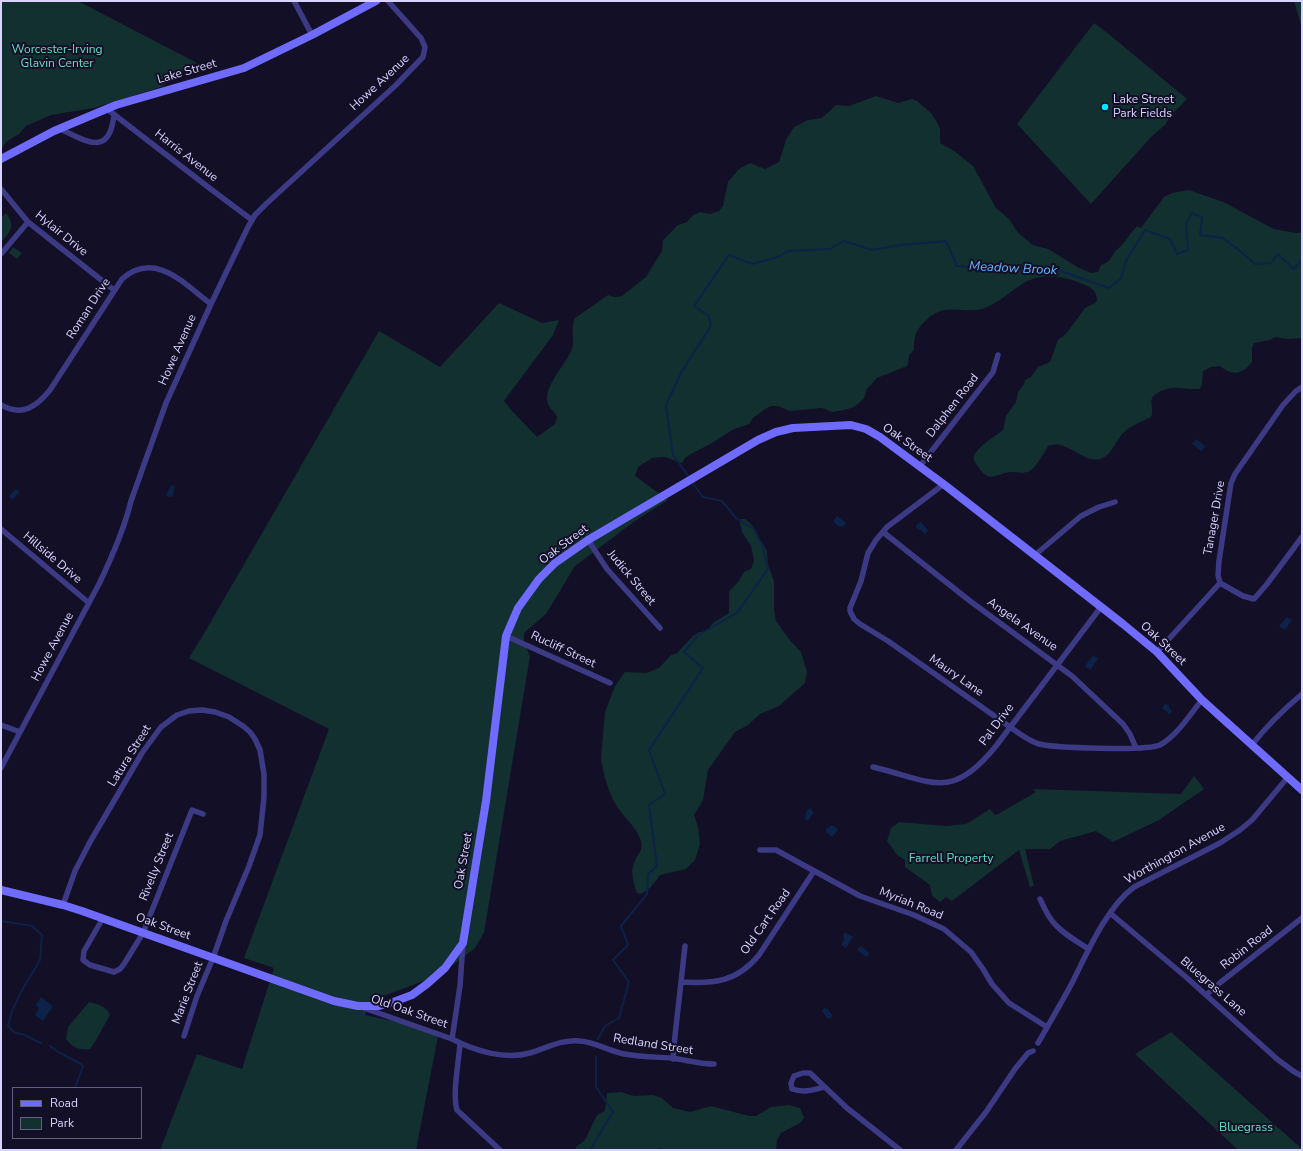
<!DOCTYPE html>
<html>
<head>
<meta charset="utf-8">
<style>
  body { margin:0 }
  #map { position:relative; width:1303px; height:1151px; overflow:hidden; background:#130f26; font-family:"Nunito Sans",sans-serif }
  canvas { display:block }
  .frame { position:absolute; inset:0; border:2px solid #d9d4ff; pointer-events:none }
  .legend { position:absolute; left:12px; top:1087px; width:130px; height:52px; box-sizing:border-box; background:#130f26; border:1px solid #625e7d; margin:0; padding:5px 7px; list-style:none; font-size:12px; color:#d9d4ff }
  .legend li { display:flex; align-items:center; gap:8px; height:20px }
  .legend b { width:20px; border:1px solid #625e7d }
</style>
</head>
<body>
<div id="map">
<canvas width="1303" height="1151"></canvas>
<div class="frame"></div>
<ul class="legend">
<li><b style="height:5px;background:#6f6bff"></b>Road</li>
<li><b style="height:11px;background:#12302f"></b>Park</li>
</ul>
</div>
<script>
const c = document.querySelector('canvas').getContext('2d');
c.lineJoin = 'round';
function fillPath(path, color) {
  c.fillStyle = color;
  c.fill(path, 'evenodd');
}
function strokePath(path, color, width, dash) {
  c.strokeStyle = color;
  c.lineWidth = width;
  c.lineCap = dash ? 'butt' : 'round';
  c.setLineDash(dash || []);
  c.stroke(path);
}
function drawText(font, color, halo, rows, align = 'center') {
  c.font = font + ' "Nunito Sans",sans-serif';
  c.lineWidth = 4;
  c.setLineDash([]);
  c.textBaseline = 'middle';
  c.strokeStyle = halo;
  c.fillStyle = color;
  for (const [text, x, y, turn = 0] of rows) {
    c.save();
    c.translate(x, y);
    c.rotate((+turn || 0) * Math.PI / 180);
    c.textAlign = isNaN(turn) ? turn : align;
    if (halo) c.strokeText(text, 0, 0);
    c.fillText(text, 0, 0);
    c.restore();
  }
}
fillPath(new Path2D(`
  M1 1H78L197 63 161 87 94 108 51 115 42 119 26 126 19 134 6 142 1 150Z
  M1294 1H1302V26L1301 25Z
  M1094 23 1110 35 1187 99 1172 114 1165 125 1152 136 1091 204 1017 124Z
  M876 96 898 103 912 99 917 101 931 113 938 124 940 129V143L954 151 973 166 996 208 1009 219 1018 233 1033 245 1048 249 1079 268 1091 273 1098 272 1101 265C1110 262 1109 260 1114 253 1116 249 1121 247 1123 244 1128 238 1131 232 1137 226L1141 228 1164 197 1172 193 1189 190 1226 203 1240 211 1274 229 1296 233 1302 232V338L1288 339 1275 337 1270 340 1254 343 1252 348V362C1242 375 1232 376 1220 366L1211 367 1203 371 1202 384 1200 389C1183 390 1176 384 1159 392 1157 394 1153 395 1152 398 1150 404 1154 411 1151 417 1142 422 1132 425 1124 432 1116 440 1111 457 1100 459 1082 463 1066 438 1048 446 1043 454 1037 466 1030 471 1025 474 1017 472 1012 472 997 472 991 485 979 468 977 465 973 461 974 457 977 446 995 437 1003 430L1006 416 1016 402 1018 392 1024 384 1025 380 1031 377 1038 367 1050 362 1058 340 1066 334 1085 308 1095 303 1097 301C1097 289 1090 287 1080 283 1063 276 1041 273 1024 283 1010 291 998 304 982 309 970 312 957 308 945 310 934 311 917 326 915 337 914 341 914 346 914 350L909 355 908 364 907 366 877 378 867 389 864 398 859 403 854 407 844 410 832 412 822 408 790 411 778 406H771L765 409 753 418 749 424 734 429 712 443 691 454 685 458 682 463 665 457 652 458 638 467 635 476 668 500 635 521 575 566 546 614 524 633V643L530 656 484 933 474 949 450 967 429 979 370 1001 365 1015 439 1031 416 1150H160L197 1054 242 1069 274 968 244 958 329 729 189 658 202 637 379 331 440 367 499 303 542 323 559 320 553 335 504 401 512 411 537 437 555 424 557 417C555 412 550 409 548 404 542 387 566 365 572 349 575 339 570 328 575 318L608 295 615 297 622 296 646 277 662 251 663 240 678 225 687 222 693 215 700 212 710 214 719 211 723 206 728 182 739 169 750 163 765 169 779 162 786 140 794 127 808 120 822 118 836 105 849 106Z
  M6 213C15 225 12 230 2 241L1 240V223L2 221 1 218Z
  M13 247 22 253 17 259 9 253Z
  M739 519H745L752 525 767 551 768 565 774 581V610L776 621 788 638 801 652 807 672 805 683 779 706 760 714 748 725 735 732 708 770 703 800 694 815 698 827 700 844 695 860 686 869 660 875 651 887 641 894 637 893C634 885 630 872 634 863 637 854 643 852 641 841 637 828 625 818 618 808 609 794 603 774 601 758L605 712 615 686 625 672 646 673 659 668 671 655 677 653 693 636 699 632H705L713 623 729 613V591L739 581 744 572 751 569 754 561 751 546 742 532Z
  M1194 776 1204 789 1159 820 1113 842 1096 831 1060 841 1050 849H1025L1034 886 1030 887 1019 850 952 901 946 897 940 902 932 896 930 885 905 867V860L897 855 887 841 891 828 899 822 946 826 966 824 990 809 995 815 998 814 1036 792 1033 789 1181 794Z
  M89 1002C97 1004 107 1006 110 1015L96 1040 90 1049C80 1051 72 1047 66 1039L68 1027Z
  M1171 1032 1302 1149V1150H1238L1135 1054Z
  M621 1092 634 1096 653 1095 662 1098 673 1108 690 1112 711 1106 749 1116H756L771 1107 789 1105 800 1108 804 1118 800 1123 781 1133 777 1140 776 1150H662L659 1148 657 1150H575L576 1147 585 1140 597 1115 605 1111 607 1093Z`), '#12302f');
fillPath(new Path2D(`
  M1196 439 1205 446 1203 450 1201 451 1192 444Z
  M171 485 175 486 173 496 171 497 167 496 166 495Z
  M16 489 20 492 12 500 9 496Z
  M837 516 846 523 842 528 841 526 839 527 833 521Z
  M921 522 928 530 925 535 922 531 916 528 917 524Z
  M1287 617 1292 620 1285 630 1279 626Z
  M1093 655 1098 659 1090 670 1085 666Z
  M1165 704 1169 705V708L1172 711 1170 715 1162 708Z
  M811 808 813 813 808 821 805 819 807 810Z
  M832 825 835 827 838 830 832 837 826 832V829Z
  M844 933H846L853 937 846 948 841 945 845 939 843 937Z
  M861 946 869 953 868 956 866 957 857 950Z
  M41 997 53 1006 43 1021 35 1015 39 1008 36 1005Z
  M824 1008 828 1009 832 1015 831 1019 827 1018 822 1011Z`), '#0c2248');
strokePath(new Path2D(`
  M689 477 673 455 666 405 682 371 711 326 709 316 694 306 729 255 752 264 778 257 788 251 830 249 844 241 872 250 900 245 946 241 957 266 1058 270 1109 288 1121 278 1126 261 1145 230 1170 239 1177 254 1188 250 1186 223 1192 213 1202 217 1200 235 1223 238 1240 251 1255 264 1271 263 1278 254 1294 269 1301 261H1302
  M1 921 32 926 42 935 40 960 21 992 12 1011 8 1025C14 1035 16 1032 25 1035 31 1038 35 1041 41 1043
  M598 1039 605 1026 619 1018 629 982 613 960 628 945 621 926 647 894 648 874 657 866 649 805 665 794 649 750 703 668 684 652 698 635 737 613 768 569 763 547 754 529 736 518 722 501 703 497 691 481
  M50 1046 60 1053 81 1064 83 1066 75 1088
  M590 1150 613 1112 596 1087V1057`), '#0c2248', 2);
strokePath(new Path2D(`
  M294 1 312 35
  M107 109 208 187 252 220
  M60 129C86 141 110 158 114 114
  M1 189 28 222 114 290
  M1 254 28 222
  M1 405C22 417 36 407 50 390L122 279C155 250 184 284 211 304
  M920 466 993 372 998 355
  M944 484 887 527 876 540 868 553 861 581 850 608V611L854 619 860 624 888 641 1020 734C1026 738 1032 742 1039 744 1054 748 1148 751 1160 745 1177 736 1190 714 1202 700
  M1 529 89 603
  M883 532 970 601 1072 676 1123 724 1130 734 1136 748
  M588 540 607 569 660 628
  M1035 555 1081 516 1099 507 1115 502
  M1220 583 1243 596 1254 599 1267 584 1302 537
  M506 636 610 683
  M1157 652 1220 583 1218 575 1219 561 1231 483 1235 474 1283 405 1296 391 1302 387
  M1 725 20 732
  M1252 745C1267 725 1283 710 1302 694
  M873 767C932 781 951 802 996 746L1101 607
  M1 768 99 584C112 557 124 530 131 501L166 403 211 304 248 227 255 215 266 204 396 85 423 57 425 47 421 38 388 1
  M760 850H776L860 896 914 915 944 929 971 952 983 969 992 984 1009 1003 1047 1027
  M1040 899C1044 907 1047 915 1053 922 1062 933 1076 941 1089 949
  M63 905 75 871 90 842 142 753 161 727 177 715 189 711 202 710 215 712 229 717 243 726 250 732 255 739 260 750 264 774V797L260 835 249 866 226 921 213 958 197 996 184 1036
  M1110 913 1186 977 1277 1059 1293 1071 1302 1076
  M103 918 84 951 83 960 90 965 114 972 120 969 124 964 143 933 192 810 203 814
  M681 982C714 984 737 982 759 955L814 871
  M1206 995 1221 982 1302 918
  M364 1008 452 1039 460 986 463 943
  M452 1039C475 1051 505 1060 530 1053 547 1048 562 1039 580 1041 595 1042 609 1051 624 1054 640 1057 656 1057 672 1058 686 1060 700 1064 714 1064
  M460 1043C459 1061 452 1094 457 1110L500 1150
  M1038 1043C1050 1022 1062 1002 1073 981 1088 951 1107 907 1134 887L1220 843 1240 830 1252 820 1288 777
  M673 1059 675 1036 685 946
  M824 1087C813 1090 804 1093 792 1089L791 1083 794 1076 803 1073H810L847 1108 900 1150
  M956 1150 986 1112 1015 1069 1028 1053 1033 1051`), '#3d3a85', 5.5);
strokePath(new Path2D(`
  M1 159 54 131 116 105 244 68 312 35 376 1
  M1 890 63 905 82 911 334 1001 358 1006H379L396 1001 412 995 427 984 445 968 463 943 486 801 506 636 518 608 539 579 555 563 588 540 758 440 776 432 793 428 851 425 866 429 880 437 946 486 1123 624 1157 652 1202 700 1302 790`), '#6f6bff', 8);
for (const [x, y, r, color] of [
  [1105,107,4,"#00e5ff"]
]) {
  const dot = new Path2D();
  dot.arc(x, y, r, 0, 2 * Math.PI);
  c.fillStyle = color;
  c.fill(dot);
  strokePath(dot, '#130f26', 1.5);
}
drawText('12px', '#5fe0c0', '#130f26', [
  ["Worcester-Irving",57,50],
  ["Glavin Center",57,64],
  ["Farrell Property",951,859],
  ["Bluegrass",1246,1128]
]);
drawText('12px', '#d9d4ff', '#130f26', [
  ["Lake Street",187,72,-16],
  ["Howe Avenue",380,83,-43],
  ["Harris Avenue",186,156,38],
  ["Hylair Drive",61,234,39],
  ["Roman Drive",89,309,-57],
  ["Howe Avenue",178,350,-66],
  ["Dalphen Road",953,406,-52],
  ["Oak Street",907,443,35],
  ["Tanager Drive",1215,518,-80],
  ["Oak Street",564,545,-37],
  ["Hillside Drive",52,558,40],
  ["Judick Street",631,578,50],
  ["Angela Avenue",1022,625,35],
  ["Oak Street",1163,644,43],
  ["Howe Avenue",53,647,-62],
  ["Rucliff Street",563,650,25],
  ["Maury Lane",956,676,35],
  ["Pal Drive",997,725,-53],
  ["Latura Street",130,756,-58],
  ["Worthington Avenue",1175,854,-29],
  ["Oak Street",464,861,-80],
  ["Rivelly Street",157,867,-68],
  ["Myriah Road",911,904,22],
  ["Old Cart Road",766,922,-55],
  ["Oak Street",163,927,20],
  ["Robin Road",1247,948,-38],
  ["Bluegrass Lane",1213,987,41],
  ["Marie Street",188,993,-69],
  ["Old Oak Street",409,1012,19],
  ["Redland Street",653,1045,9]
]);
drawText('12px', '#d9d4ff', '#130f26', [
  ["Lake Street",1113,100],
  ["Park Fields",1113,114]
], 'left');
drawText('italic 13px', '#62b6ff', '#130f26', [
  ["Meadow Brook",1013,269,3]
]);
</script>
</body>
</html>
